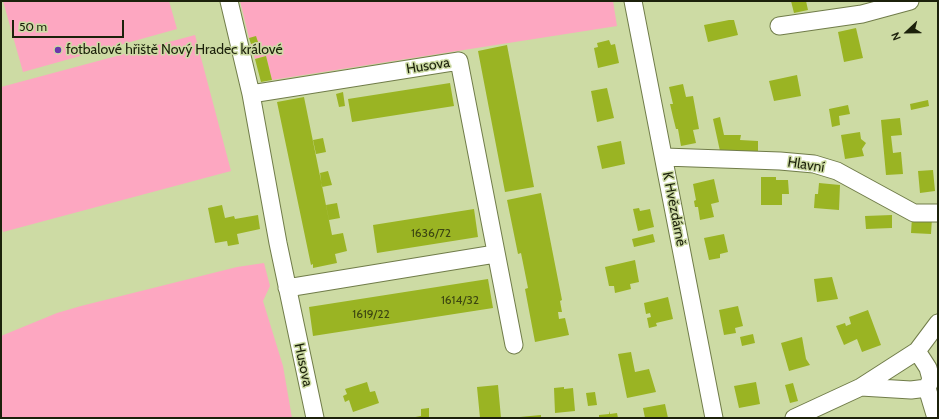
<!DOCTYPE html>
<html>
<head>
<meta charset="utf-8">
<style>
  body { margin:0 }
  #map { position:relative; width:939px; height:419px; overflow:hidden; background:#cddba4; font-family:Cabin,sans-serif }
  canvas { display:block }
  .frame { position:absolute; inset:0; border:2px solid #1c210b; pointer-events:none }
  .north { position:absolute; left:887px; top:12px; width:40px; height:40px; -webkit-text-stroke:3px #cddba4; paint-order:stroke; rotate:248deg; font-size:11px; font-weight:700; line-height:16px; text-align:center; color:#1c210b }
  .north::after { content:''; display:block; margin:auto; width:14px; height:18px; background:#1c210b; clip-path:polygon(50% 0,100% 100%,50% 72%,0 100%) }
  .scale { position:absolute; left:12px; top:20px; width:112px; height:18px; box-sizing:border-box; border:2px solid #1c210b; border-top:0; padding-left:5px; font-size:12px; line-height:14px; white-space:nowrap; color:#1c210b; -webkit-text-stroke:3px #cddba4; paint-order:stroke }
</style>
</head>
<body>
<div id="map">
<canvas width="939" height="419"></canvas>
<div class="frame"></div>
<div class="north">N</div>
<div class="scale">50 m</div>
</div>
<script>
const c = document.querySelector('canvas').getContext('2d');
c.lineJoin = 'round';
function fillPath(path, color) {
  c.fillStyle = color;
  c.fill(path, 'evenodd');
}
function strokePath(path, color, width, dash) {
  c.strokeStyle = color;
  c.lineWidth = width;
  c.lineCap = dash ? 'butt' : 'round';
  c.setLineDash(dash || []);
  c.stroke(path);
}
function drawText(font, color, halo, rows, align = 'center') {
  c.font = font + ' Cabin,sans-serif';
  c.lineWidth = 3;
  c.setLineDash([]);
  c.textBaseline = 'middle';
  c.strokeStyle = halo;
  c.fillStyle = color;
  for (const [text, x, y, turn = 0] of rows) {
    c.save();
    c.translate(x, y);
    c.rotate((+turn || 0) * Math.PI / 180);
    c.textAlign = isNaN(turn) ? turn : align;
    if (halo) c.strokeText(text, 0, 0);
    c.fillText(text, 0, 0);
    c.restore();
  }
}
fillPath(new Path2D(`
  M3 1H169L177 29 23 72Z
  M240 1H613L617 26 272 80 266 56 255 59 251 44 258 42 249 38Z
  M195 35 231 171 3 232 1 223V87Z
  M264 263 270 286 263 301 283 366 292 418H1V336L57 313 81 306 237 267Z`), '#fda7c1');
fillPath(new Path2D(`
  M791 1H806L808 10 794 13Z
  M729 20H734L738 35 708 42 704 25Z
  M856 28 863 58 844 62 838 32Z
  M256 36 258 42 251 44 249 38Z
  M609 40 611 45 615 44 619 63 598 68 594 48 598 47 597 43Z
  M507 45 534 187 505 192 478 51Z
  M266 56 272 80 261 82 255 59Z
  M797 75 801 96 774 101 769 81Z
  M450 83 454 106 352 122 348 99Z
  M683 84 686 97 693 96 699 129 693 130 696 143 681 146 678 129H676L673 117 670 104H673L669 87Z
  M607 88 614 118 597 122 591 91Z
  M343 92 345 106 339 107 336 94Z
  M304 97 332 235 343 233 347 251 335 254 337 263 313 268V264L311 265 277 102Z
  M928 100 929 106 911 110 910 104Z
  M848 105 850 114 839 116 840 125 832 127 829 109Z
  M720 117 724 135H741L740 140 758 141V152L720 151 713 119Z
  M900 118 902 135 891 136 893 153 901 152 903 174 886 175 881 120Z
  M860 132 861 139 866 143 862 149 864 156 845 159 841 135Z
  M323 138 326 152 316 154 313 140Z
  M621 141 625 164 602 169 597 146Z
  M933 170 935 191 920 193 918 171Z
  M328 171 332 185 322 187 320 173Z
  M761 177H776V180H788L789 194H782V205H761Z
  M714 179 719 202 711 204 714 217 700 220 698 207H695L694 201 696 200 693 184Z
  M819 183 840 185 839 210 814 208 815 194H818Z
  M541 193 562 300 560 301 562 312H558L559 319 565 318 569 335 535 342 525 289 528 288 521 253 518 254 507 200Z
  M337 203 340 218 329 220 326 205Z
  M222 205 225 218 234 216 235 219 258 215 260 229 237 234 239 244 228 246 227 241 215 243 208 208Z
  M639 208 640 211 650 209 654 227 638 231 633 209Z
  M474 209 478 237 377 253 373 225Z
  M892 215V228L866 229 865 216Z
  M912 217 932 218 931 234 911 233Z
  M653 234 655 242 634 247 632 239Z
  M724 234 728 252 720 254V258L709 260 704 238Z
  M635 260 639 282 630 284 631 289 615 293 614 286H609L605 267Z
  M832 277 838 299 817 302 814 279Z
  M488 279 493 308 313 336 309 307Z
  M668 297 673 319 656 323 657 326 649 328 647 318 651 317 650 313 646 314 644 303Z
  M738 306 743 326 735 328 736 333 724 335 719 310Z
  M868 310 881 345 862 352 857 339 844 345 836 326 845 323 846 326 851 324 849 317Z
  M753 334 755 343 742 346 740 337Z
  M802 337 806 359 810 365 789 371 781 343Z
  M631 352 635 372 649 369 656 392 627 398 618 354Z
  M367 382 370 392 375 391 379 403 353 412 349 400 345 402 343 396 347 394 345 389Z
  M756 382 760 404 739 408 734 386Z
  M793 383 798 401 790 403 785 385Z
  M498 385 501 418H480L477 387Z
  M564 387V389L573 388 575 411 555 413 554 388Z
  M595 392 597 405 588 406 586 393Z
  M665 404 668 418H645L643 408Z
  M429 408V418H410L421 416V409Z
  M610 411V414L617 413 618 418H599V415L609 414Z
  M541 415V418H520V417Z`), '#9ab423');
const minor = new Path2D(`
  M229 1 251 94 278 243 315 418
  M633 1 714 418
  M779 26 862 14 910 1
  M251 94 459 61 514 345
  M664 157 780 161 814 164 837 171 914 213H938
  M287 288 495 254
  M917 351 928 368 931 379 927 388 936 418
  M861 387 911 390 927 388
  M794 418 861 387 917 351 938 323`);
strokePath(minor, '#707c49', 19);
strokePath(minor, '#fff', 17);
for (const [x, y, r, color] of [
  [58,50,4,"#6b36ac"]
]) {
  const dot = new Path2D();
  dot.arc(x, y, r, 0, 2 * Math.PI);
  c.fillStyle = color;
  c.fill(dot);
  strokePath(dot, '#cddba4', 1.5);
}
drawText('12px', '#3c4611', null, [
  ["1636/72",431,233],
  ["1614/32",460,300],
  ["1619/22",371,314]
]);
drawText('14px', '#1c210b', '#cddba4', [
  ["fotbalové hřiště Nový Hradec králové",66,50]
], 'left');
drawText('14px', '#1c210b', '#cddba4', [
  ["Husova",428,66,-9],
  ["Hlavní",806,165,9],
  ["K Hvězdárně",674,209,79],
  ["Husova",303,365,78]
]);
</script>
</body>
</html>
